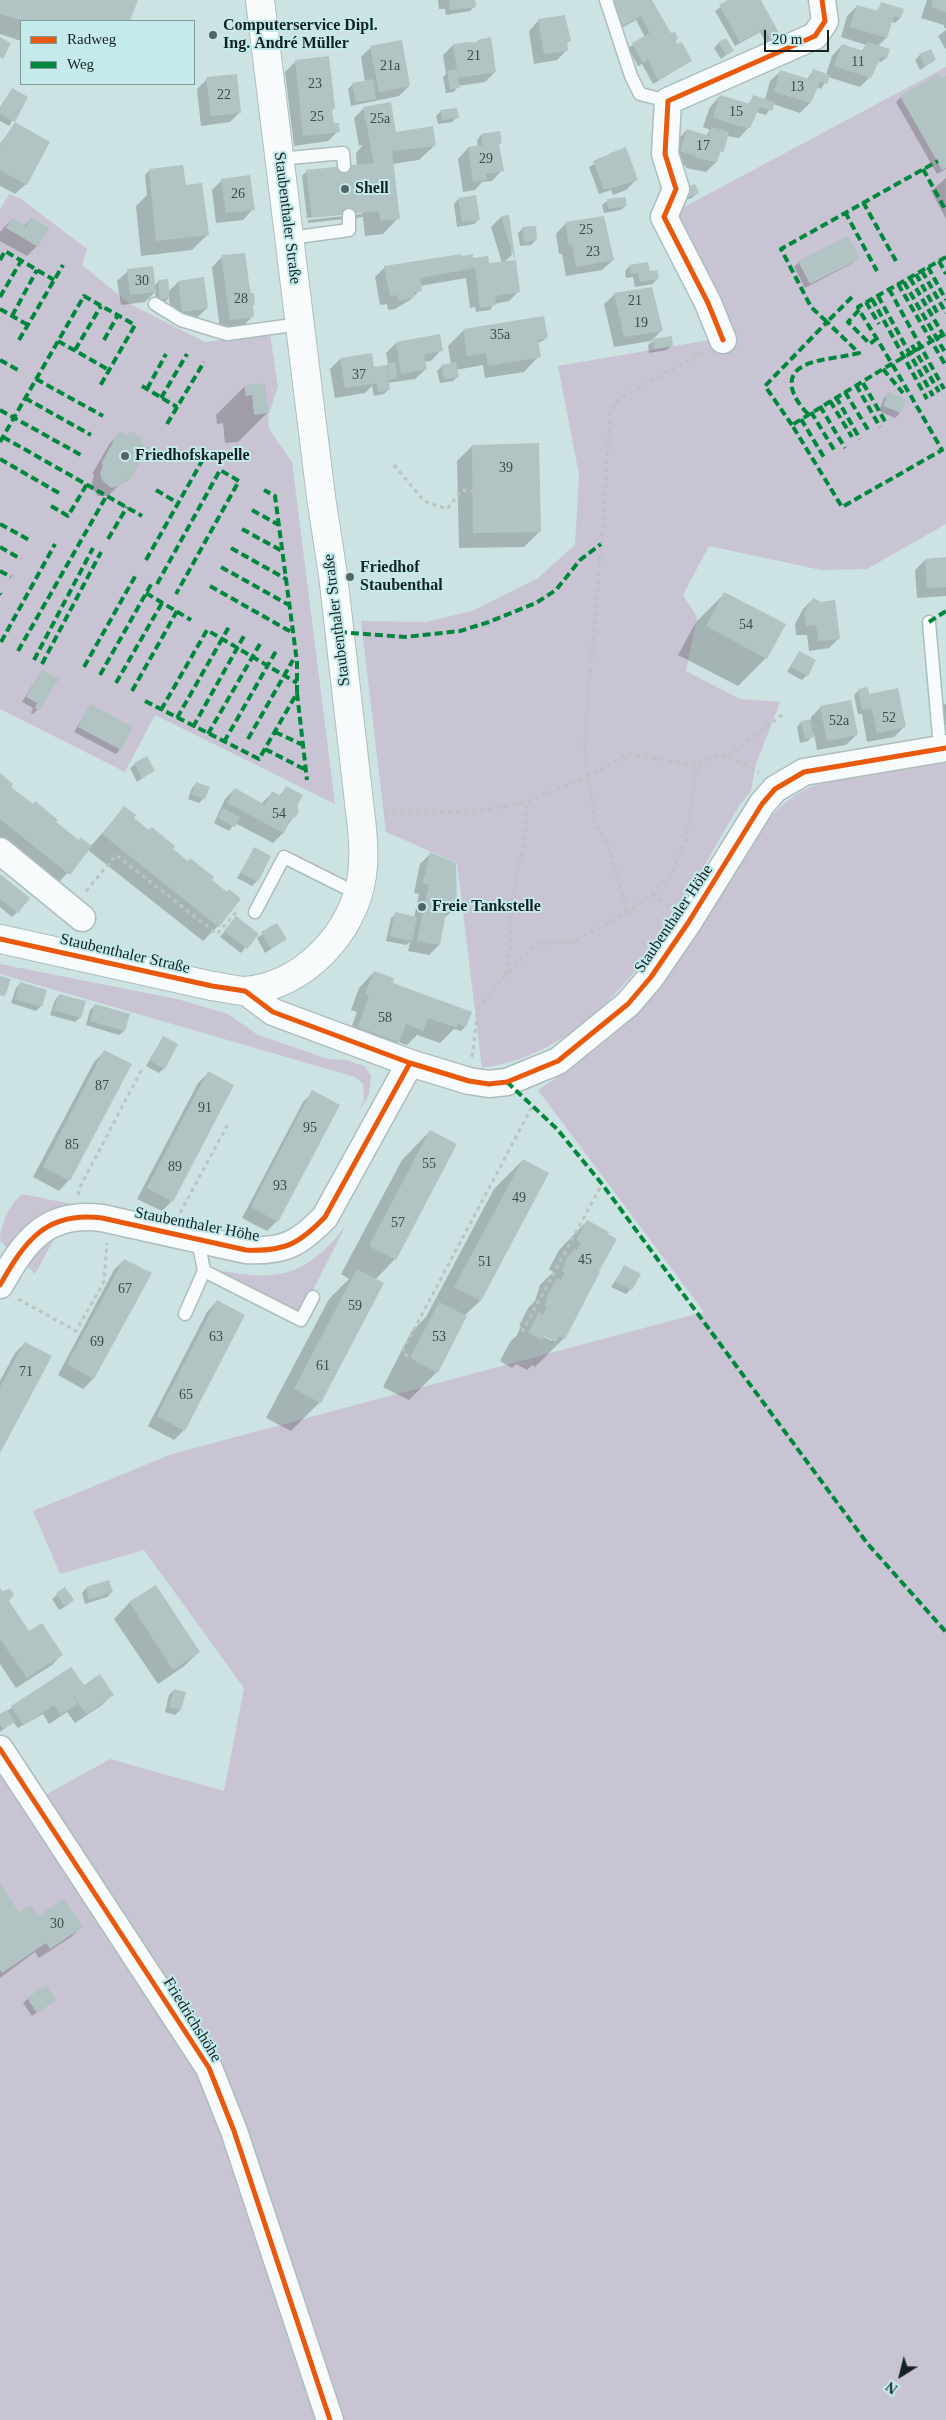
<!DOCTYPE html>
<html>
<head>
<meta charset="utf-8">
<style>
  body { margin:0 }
  #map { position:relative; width:946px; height:2420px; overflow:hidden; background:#cde2e2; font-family:"Times New Roman",serif }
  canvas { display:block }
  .legend { position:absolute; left:20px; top:20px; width:175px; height:65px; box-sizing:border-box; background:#c4eaeb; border:1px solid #7e9a9b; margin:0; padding:6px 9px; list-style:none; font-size:15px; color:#142222 }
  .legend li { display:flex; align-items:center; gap:10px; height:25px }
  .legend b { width:25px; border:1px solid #7e9a9b }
  .north { position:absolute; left:876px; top:2350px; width:50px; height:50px; -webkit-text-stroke:4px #c4eaeb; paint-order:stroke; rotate:216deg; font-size:14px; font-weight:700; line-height:20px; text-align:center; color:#142222 }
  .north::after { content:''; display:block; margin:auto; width:18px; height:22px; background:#142222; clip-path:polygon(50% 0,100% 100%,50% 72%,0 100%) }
  .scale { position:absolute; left:764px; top:30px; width:65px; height:22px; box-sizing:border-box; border:2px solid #142222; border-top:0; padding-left:6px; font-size:15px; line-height:18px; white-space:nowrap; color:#142222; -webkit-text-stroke:4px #c4eaeb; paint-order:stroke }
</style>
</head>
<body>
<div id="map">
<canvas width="946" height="2420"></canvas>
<ul class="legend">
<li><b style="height:6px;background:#e8590c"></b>Radweg</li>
<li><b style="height:6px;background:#00873e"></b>Weg</li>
</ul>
<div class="north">N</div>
<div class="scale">20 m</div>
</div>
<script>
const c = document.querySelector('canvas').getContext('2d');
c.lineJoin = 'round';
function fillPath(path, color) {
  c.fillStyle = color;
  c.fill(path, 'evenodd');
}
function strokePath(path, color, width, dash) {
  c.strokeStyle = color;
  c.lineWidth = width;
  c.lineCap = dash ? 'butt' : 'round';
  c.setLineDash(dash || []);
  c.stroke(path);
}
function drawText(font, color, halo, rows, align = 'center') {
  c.font = font + ' "Times New Roman",serif';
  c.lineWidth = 4;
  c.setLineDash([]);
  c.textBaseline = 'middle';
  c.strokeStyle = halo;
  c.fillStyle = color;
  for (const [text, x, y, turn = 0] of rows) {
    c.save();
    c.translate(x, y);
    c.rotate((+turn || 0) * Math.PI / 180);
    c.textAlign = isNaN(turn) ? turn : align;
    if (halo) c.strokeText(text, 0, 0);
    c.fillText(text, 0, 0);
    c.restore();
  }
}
fillPath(new Path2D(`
  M946 67V524L867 569 821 570 709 546 683 595 697 617 686 671 740 699 780 702 755 767 751 791 739 806C677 909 615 1049 482 1068L457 863 386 832 361 621 426 622 472 611 538 578 575 545 579 475 558 366 727 337 671 214Z
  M9 194 21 199 87 249 82 265 130 304 205 342 270 334 278 387 268 416 269 429 292 462 335 804 155 715 125 772 0 709V210Z
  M946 763V2420H0V1754L40 1798 110 1759 224 1791 244 1688 144 1550 60 1574 33 1511 172 1454 704 1312 538 1090C589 1057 640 1019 674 967 707 918 749 823 799 793 827 775 911 765 946 763Z
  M0 964 177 999 228 1014 258 1035 328 1059 346 1060 364 1066 371 1076 369 1094 359 1112 364 1099 363 1084 355 1077 0 974Z
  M22 1194 97 1209 8 1249 0 1240C0 1225 10 1204 22 1194Z
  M346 1225 301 1314 216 1273 214 1269C276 1283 307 1277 346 1225Z
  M57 1234 35 1274 23 1262Z`), '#c9c4d3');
fillPath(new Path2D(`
  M0 0H137L129 21H109L114 9H111L107 21H21V41L0 34Z
  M438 0H473L474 7 470 11 446 15 445 9H439Z
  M604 0H651L674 41 691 61 653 84 642 64 638 66 628 48 645 37 636 20 618 30Z
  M731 0H759L778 34 766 43 760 32 735 46 715 11Z
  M927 0H946V28H944V25L921 18Z
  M882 4 902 10 900 18 895 23 891 21 886 38 877 47 886 58 881 62 878 61 870 77 860 87 828 77 821 89 817 87 810 103 800 113 773 104 766 115 756 112 749 127 739 138 727 136 716 162 706 172 686 168V166L670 161 677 140 687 130 706 136 710 130 703 127 710 107 720 96 748 105 753 97 765 100 770 81 781 71 807 79 813 71 826 75 832 56 842 45 861 52 866 45 841 37 847 16 857 6 876 12Z
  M539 20 570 40 566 44 567 50 557 60 534 64 529 31Z
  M946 30V50L938 36Z
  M468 42 495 72 485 82 458 86 454 92 446 93 443 77 446 74 443 55 453 45Z
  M719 43 732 51 721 59 714 48Z
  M371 47 409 86 399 96 351 106 348 89 353 84 365 82 361 57Z
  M920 55 935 60 920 70 915 60Z
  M295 62 334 108 331 111 333 125 338 131 328 141 294 146 285 72Z
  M946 78V169L937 174 896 102 901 97Z
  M207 79 240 112 230 122 201 126 197 89Z
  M12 89 26 97 9 126 0 121V107Z
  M364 108 392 134 435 145 419 160 392 164 398 218 383 234 365 236 363 217 308 223V220L362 214V212L307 218 302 176 307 171 357 166 356 153 363 145 359 146 354 118Z
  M441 111 457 117 452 122 438 124 436 116Z
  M15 124 26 184 15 194 0 186V144Z
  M481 135 501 143 498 145 502 170 492 181 482 182 475 190 463 192 458 159 468 148 478 147 477 140Z
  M625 148 636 180 626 190 613 195 611 190 599 194 589 167 611 153Z
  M149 171 184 187 207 235 192 250 141 256 136 206 147 195 145 175Z
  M946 178V219L931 191Z
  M222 180 253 209 243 220 216 223 212 190Z
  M697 193 692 198 683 201 680 194Z
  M624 198 625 206 621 210 604 213 602 205 607 201Z
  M458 199 479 219 474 224 457 227 454 204Z
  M508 216 512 255 504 262 519 291 509 301 494 304 490 310 476 312 475 307 470 308 466 278 420 286V290L410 300 395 309 388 310 387 304 380 305 375 277 385 267 472 260 488 264 502 263 491 227 501 217Z
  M12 219 24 226 31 219 37 246 27 256 0 241V232Z
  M566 223 613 260 602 270 566 276 562 254H559L556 234Z
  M523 228 536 240 531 245 520 246 518 233Z
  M222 257 248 284 254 304 251 307 253 316 242 327 220 330 212 267Z
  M858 259 853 263 805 288 794 267 799 262Z
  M630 266 649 272 657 279 653 284 635 287 633 277 626 278 625 271Z
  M128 271 154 286 159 281 168 292 178 282 203 279 207 308 197 318 172 321 169 298 164 303 156 304 155 292 145 302 121 305 117 281Z
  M615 294 661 331 651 341 614 347 604 304Z
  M463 331 547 338 537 344 539 356 524 372 485 378 483 365 456 370 458 376 453 381 440 383 437 371 442 366 451 364 448 346Z
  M653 341 672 345 667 350 649 353 648 345Z
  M396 343 441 350 431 361 424 362 426 369 415 379 388 383 389 389 384 394 374 396 372 386 365 393 335 398 330 369 340 359 371 354 373 370 385 367 388 364 386 353Z
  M245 386 267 413 238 442 225 443 223 423 217 424 216 415Z
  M889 394 905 400 900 413 895 418 879 411 884 398Z
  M120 433 129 479 119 489 126 482V478L108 496H98L91 487 94 475 92 474 110 443Z
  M472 446 540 531 524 547 459 548 457 461Z
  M946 559V596L917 598 915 570 925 560Z
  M724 594 766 658 738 686 678 655 696 622Z
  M813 599 839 638 829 648 809 651 807 635H796L795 624 803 609Z
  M799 652 807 675 802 680 787 672Z
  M42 670 38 709 33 714 31 713 33 708 22 702Z
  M859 690 904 727 894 737 867 742 862 714H858L854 695Z
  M946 704V725L941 726 942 705Z
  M90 706 120 749 116 754 74 732Z
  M821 707 856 735 846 745 817 750 814 734 808 741 800 743 797 727 801 722 811 720V717Z
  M135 764 153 771 137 782 130 768Z
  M0 775 9 787 78 841 90 847 124 808 132 818 210 880 218 926 203 941 88 850 53 889 0 846Z
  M197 783 204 798 199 803 188 799 192 788Z
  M286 788 297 804 298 810 283 833 273 843 235 823 229 831 214 823 225 799 235 789 261 804 272 793 279 796Z
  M254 849 257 881 252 886 237 878Z
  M430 854 456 908 444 918 439 945 429 955 408 951 410 942 406 945 386 941 391 918 396 914 414 918 419 894 414 893 420 864Z
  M0 876 17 912 12 917 0 907Z
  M232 922 257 934 241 953 220 937Z
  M277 924 286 939 265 953 257 938Z
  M374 972 391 983 465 1027 461 1031 454 1029 440 1043 417 1035 407 1045 398 1042 388 1052 348 1037 357 1012 351 1010 359 988Z
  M21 983 41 1006 36 1011 11 1003 16 988Z
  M59 995 80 1018 75 1022 50 1015 55 1000Z
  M95 1005 124 1031 119 1035 86 1025 90 1010Z
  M163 1037 164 1068 159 1073 146 1066Z
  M104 1052 130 1065 69 1180 59 1191 33 1177 94 1062Z
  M208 1073 172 1201 162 1211 137 1199 198 1083Z
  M313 1092 277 1221 267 1231 242 1218 303 1102Z
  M430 1131 395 1259 375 1280 320 1402 291 1431 266 1418 329 1299 349 1279 341 1274 402 1160Z
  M523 1160 547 1174 480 1301 464 1316 437 1372 409 1400 383 1387 411 1332 426 1317 494 1189Z
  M587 1221 597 1271 564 1338 535 1367 532 1365 527 1370 516 1364 512 1368 500 1361 510 1342 517 1335 521 1326H519L528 1308 535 1301 540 1285 553 1272 549 1269 559 1250ZM538 1334 552 1338V1341Z
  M124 1260 93 1379 83 1389 58 1375 114 1270Z
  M624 1267 631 1289 626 1294 611 1287Z
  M217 1301 184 1430 174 1440 148 1426 207 1312Z
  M25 1343 0 1450V1381L15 1353Z
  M155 1586 199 1652 183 1667 158 1684 114 1619 129 1603Z
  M86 1588 112 1592 107 1597 85 1604 82 1593Z
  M0 1589 29 1632 62 1654 52 1665 16 1688 0 1664Z
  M64 1589 68 1605 59 1610 52 1599Z
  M83 1687 112 1695 102 1705 75 1723 67 1712 49 1724 43 1714 18 1728 13 1722 0 1732V1716L28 1696Z
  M174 1690 180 1710 175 1715 165 1712 169 1695Z
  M0 1886 19 1914 81 1927 71 1937 39 1958 35 1952 0 1978Z
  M28 1999 55 2000 32 2016 23 2003Z`), '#0003');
fillPath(new Path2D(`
  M0 0H138L130 21H23L0 14Z
  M449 0H475L476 7 450 10Z
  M612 0H652L671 33 675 32 678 38 676 41 677 44 682 42 692 61 658 80 648 60 643 63 632 43 650 33 641 16 623 26 612 6 615 5Z
  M728 0H761L780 35 771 39 765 28 740 42 719 5Z
  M933 0H946V12L931 7Z
  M881 2 904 9 901 18 894 16 887 38 850 27 857 5 878 11Z
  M565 15 571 41 567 42 568 51 544 54 538 19Z
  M0 37 11 43 3 59 0 57Z
  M491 37 496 72 458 78 460 88 450 89 447 71 457 69 453 44 477 42V40Z
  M726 38 734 51 726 55 718 42Z
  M402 40 410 86 379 92 370 46Z
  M867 42 890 49 887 58 881 57 871 78 834 66 842 44 863 51Z
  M931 49 936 60 925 66 919 54Z
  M329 56 335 108 332 109 334 123H339L340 132 303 136 295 60Z
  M813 69 830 75 827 84 820 82 811 103 774 92 780 70 809 79Z
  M237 74 241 113 211 116 206 77Z
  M939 74 942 79 946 76V168L942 170 900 96Z
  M373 79 376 99 356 102 352 83Z
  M12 88 28 97 15 122 0 114V109Z
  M720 95 750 104 753 95 775 102 772 111 760 107 750 128 734 125 713 117Z
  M391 102 396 132 433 126 436 146 392 151 400 219 380 221 379 211 312 218 306 170 374 163 363 107Z
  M457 108 459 118 442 120 440 110Z
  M15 122 50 142 27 185 0 170V146Z
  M712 127 729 132 724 151 720 153 717 162 695 158 696 156 680 151 687 129 709 136Z
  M500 131 502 143 499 144 504 171 486 174 487 180 473 182 468 147 483 145 481 134Z
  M626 147 638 180 604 190 593 161Z
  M183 165 186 185 202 183 209 235 156 241 149 169Z
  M250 175 255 210 226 213 221 179Z
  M695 184 699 193 688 197 684 188Z
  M476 195 480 220 462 222 458 198Z
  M625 197 627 206 608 209 607 199Z
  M509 215 515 258H514L501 216Z
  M604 216 614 260 576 267 572 244 569 245 565 222Z
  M31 217 49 228 38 247 6 228 12 218 26 226Z
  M536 226 537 240 524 242 522 227Z
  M848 236 860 259 810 284 798 261Z
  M245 253 249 283 251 293H254L255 305H253L254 317 230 320 221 255Z
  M461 254V256L473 254V258L488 256 489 263 516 260 520 292 495 296 496 305 480 308 475 268 420 278 422 291 414 292V297L407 299 398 301 397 295 390 296 384 266Z
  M648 262 650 271 657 270 659 279 640 282 638 273 631 274 629 265Z
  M153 266 156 292 130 295 127 269Z
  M204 277 208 308 182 312 178 281Z
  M168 279 170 298 160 299 158 280Z
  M652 287 663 331 624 337 614 293Z
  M544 316 548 338 538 340 541 357 488 366 486 353 467 356 463 329Z
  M440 334 443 351 424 354 427 369 401 374 396 342Z
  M672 336 673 346 654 349 653 339Z
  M372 353 374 367 386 365 390 390 378 392 377 383 345 388 340 358Z
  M395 362 397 378 389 380 387 363Z
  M456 362 459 377 444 379 441 365Z
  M265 383 268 413 254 415 252 395 246 396 244 385Z
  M888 392 906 399 901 413 883 406Z
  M119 431 127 435 130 431 143 439 141 443 149 447 130 480 128 479 122 485 111 488 102 480 100 473 103 465 101 464Z
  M539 443 541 532 473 533 472 445Z
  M946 557V587L927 588 925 559Z
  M724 592 786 624 767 659 706 626Z
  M813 598 821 602 835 600 840 639 819 641 816 625 806 626 804 613Z
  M799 651 816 660 808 676 791 667Z
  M42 669 59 679 39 710 35 708 37 703 26 697Z
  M868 687 869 694 898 688 906 727 877 733 872 709 862 710 858 689Z
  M851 700 858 735 827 741 820 706Z
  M90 704 133 727 121 750 78 727Z
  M810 719 814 737 805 739 801 721Z
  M147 756 155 771 142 778 134 763Z
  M0 773 13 784 11 787 33 804 35 801 58 820 56 822 79 840 80 837 92 846 70 875 0 819Z
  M196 782 210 787 205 799 192 794Z
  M286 786 303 795 297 806 299 811 296 817 291 818 284 833 227 803 235 788 265 805 272 791 281 796Z
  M124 806 136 815 134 818 149 830 152 827 175 846 173 849 188 861 190 858 214 877 212 880 227 892 229 889 241 899 219 927 102 834Z
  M223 808 240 817 235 827 218 818Z
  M254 847 271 856 258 882 241 873Z
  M430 852 456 863 457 908 447 907 440 945 417 941 429 884 423 883Z
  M0 874 30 898 18 913 0 899Z
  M395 912 417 917 412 941 390 936Z
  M236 916 259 934 247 949 224 931Z
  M277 923 287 939 271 949 261 932Z
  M374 971 394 978 393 983 472 1012 466 1027 458 1024 457 1028 428 1018 423 1031 406 1024 399 1042 358 1027 369 996 365 994Z
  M0 976 11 979 5 996 0 995Z
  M20 982 47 990 42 1007 15 999Z
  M59 994 86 1001 81 1018 54 1010Z
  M95 1004 130 1014 125 1031 90 1021Z
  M163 1036 178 1044 165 1069 150 1061Z
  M104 1050 132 1064 70 1181 43 1167Z
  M208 1071 234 1085 173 1202 147 1188Z
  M312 1090 340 1105 278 1222 251 1207Z
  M430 1130 457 1144 396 1260 369 1246Z
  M523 1159 549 1173 481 1301 454 1287Z
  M587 1220 609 1232 608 1234 617 1239 599 1271 600 1272 565 1339 559 1336 556 1342 544 1336 542 1340 528 1333 539 1312 543 1315 547 1307 544 1306 548 1298 546 1297 557 1278 561 1280 565 1273 562 1271 568 1255 570 1256 574 1249 577 1250 581 1243 576 1240Z
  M124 1259 152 1273 94 1379 67 1364Z
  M624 1265 641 1274 632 1290 615 1282Z
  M357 1269 384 1283 321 1403 294 1389Z
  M217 1300 245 1315 185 1431 157 1416Z
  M439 1302 467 1316 438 1373 410 1358Z
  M25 1342 52 1356 0 1453V1387Z
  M109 1580 113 1592 89 1600 86 1587Z
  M156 1585 200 1652 173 1670 129 1602Z
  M0 1587 2 1591 10 1589 14 1594 9 1601 29 1631 42 1623 63 1655 27 1678 0 1639Z
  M65 1587 74 1600 65 1607 56 1593Z
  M71 1667 84 1685 100 1674 114 1695 86 1714 71 1693 77 1704 60 1715 54 1705 23 1725 11 1706Z
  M174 1689 186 1692 181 1710 169 1707Z
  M7 1710 15 1722 3 1729 0 1724V1714Z
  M0 1884 19 1912 30 1905 38 1916 64 1899 83 1927 50 1949 46 1943 2 1973 0 1969Z
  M46 1985 56 2000 37 2013 27 1998Z`), '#b2c3c3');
const lane = new Path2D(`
  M606 0 631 76 640 94 668 101
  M279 159 343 153 344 166
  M290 238 349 230V215
  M155 304 181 320 227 334 300 324
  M929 622 940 748
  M255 912 284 857 358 894
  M198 1240 204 1271 301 1320 313 1297
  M185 1314 204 1271`);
const street = new Path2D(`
  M723 340 708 303 664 217 676 189 665 154 668 101 815 36 825 21 822 0
  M0 851 82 918
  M245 991 273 1012 410 1063 469 1081 489 1084 507 1082 558 1061 628 1004 651 977 688 923 762 804 775 789 804 772 946 748
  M0 1285C25 1241 46 1211 102 1218L246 1250C284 1252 299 1244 325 1217L410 1063
  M0 1749 209 2068 234 2131 330 2420`);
const secondary = new Path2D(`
  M0 939 212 986C222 987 235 991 245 991 304 986 354 932 362 876 365 854 363 833 360 811L333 575 321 497 260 0`);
strokePath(lane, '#adbdbd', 15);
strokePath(street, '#adbdbd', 29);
strokePath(secondary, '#adbdbd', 30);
strokePath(new Path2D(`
  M394 465 424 501 447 509 462 490 473 491
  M728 756 782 715
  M384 813H434L484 810 526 802 589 776 628 754 694 765 718 756H728L759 772
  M86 891 116 855 217 934 237 911H239
  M653 894 670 907
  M627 912 608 844 595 824 584 746 603 525 610 414 616 402 627 394 704 352
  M506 974 511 945 509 916 526 833V802
  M472 1057 478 1009 506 974 537 944 572 942 632 910 670 878 686 840 697 764
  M78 1195 80 1187 142 1069
  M180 1213 229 1122
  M18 1299 76 1331 104 1282 107 1243
  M522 1332 602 1184
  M408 1356 402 1352 533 1105`), '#bbc3c3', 3, [4, 4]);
strokePath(lane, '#f8fbfb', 12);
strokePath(street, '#f8fbfb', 26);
strokePath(secondary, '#f8fbfb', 28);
strokePath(new Path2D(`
  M923 169 946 211
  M863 202 896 261
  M845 212 877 271
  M946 257 858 307 859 310C888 356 915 403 942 450L842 507 792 425 883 369C890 365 897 361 904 357L946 333
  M0 260 5 251 54 280
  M939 261 946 274
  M928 267 946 300
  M922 271 946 313
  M916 274 939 316
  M910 278 945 338
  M904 282 946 354
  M898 284 946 366
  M889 289 944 389
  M878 296 933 396
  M0 297 21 261
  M852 297 827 322 811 307 781 249 938 161
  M872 299 927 399
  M866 302 879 324
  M0 309 28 325
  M859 310 848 322 870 344 877 338
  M12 316 37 270
  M19 340 63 265
  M104 340 118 315
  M58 341 109 370
  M912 345 939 392
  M75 350 101 306
  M0 360 20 371
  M883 369 903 393
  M36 379 103 416
  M863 383 886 423
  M856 385 880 427
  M142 386 177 407
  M147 389 166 354
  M845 392 870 433
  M836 397 860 439
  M25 398 91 435
  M161 398 187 354
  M830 401 852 437
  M820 406 845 448
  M0 410 81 455
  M811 412 836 453
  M801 419 825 459
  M167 424 204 362
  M792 425 765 386 827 322 859 353C844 357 818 359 805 365 780 377 795 401 808 414
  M3 437 142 516
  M0 442 84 296 135 325 100 386
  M0 459 59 493
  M156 490 178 503
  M51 506 68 516 87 484
  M252 510 279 525
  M0 524 31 541
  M242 529 282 551
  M108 539 127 507
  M0 547 21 559
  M231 548 286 579
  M146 560 202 461
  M221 567 289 605
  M0 571 11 577
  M157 584 220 470 239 481 176 594
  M210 586 293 633
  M146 593 191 620
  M0 594 1 595
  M929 622 946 611
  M339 632 405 637 460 631 489 622 536 603 556 590 580 560 601 544
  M1 642 55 544
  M18 651 107 495
  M34 660 93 548
  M42 664 101 552
  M84 667 137 573
  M100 675 153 581
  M116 683 162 603
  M132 691 177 611
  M297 693 307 780
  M145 701 259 759 297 693V662L275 496 264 490
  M161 710 207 630 297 683
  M177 718 230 625
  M193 727 245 634
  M275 732 303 745
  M208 734 261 642
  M248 739 293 660
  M224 742 276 651
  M265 749 306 770
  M507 1082 557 1129 602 1184 867 1543 946 1632`), '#00873e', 4, [8, 4]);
strokePath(new Path2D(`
  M723 340 708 303 664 217 676 189 665 154 668 101 815 36 825 21 822 0
  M0 939 212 986 245 991 273 1012 410 1063 469 1081 489 1084 507 1082 558 1061 628 1004 651 977 688 923 762 804 775 789 804 772 946 748
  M0 1285C25 1241 46 1211 102 1218L246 1250C284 1252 299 1244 325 1217L410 1063
  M0 1749 209 2068 234 2131 330 2420`), '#e8590c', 5);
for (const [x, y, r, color] of [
  [213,35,5,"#556565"],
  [345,189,5,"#556565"],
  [125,456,5,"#556565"],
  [350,577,5,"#556565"],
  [422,907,5,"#556565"]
]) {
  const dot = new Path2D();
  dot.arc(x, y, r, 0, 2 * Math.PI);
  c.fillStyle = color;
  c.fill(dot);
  strokePath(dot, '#c4eaeb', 2);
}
drawText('14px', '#3c4a4a', null, [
  ["21",474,56],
  ["11",858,62],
  ["21a",390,66],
  ["23",315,84],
  ["13",797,87],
  ["22",224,95],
  ["15",736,112],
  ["25",317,117],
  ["25a",380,119],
  ["17",703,146],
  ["29",486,159],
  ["26",238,194],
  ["25",586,230],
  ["23",593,252],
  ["30",142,281],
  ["28",241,299],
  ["21",635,301],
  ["19",641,323],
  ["35a",500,335],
  ["37",359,375],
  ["39",506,468],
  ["54",746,625],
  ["52",889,718],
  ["52a",839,721],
  ["54",279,814],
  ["58",385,1018],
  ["87",102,1086],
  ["91",205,1108],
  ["95",310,1128],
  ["85",72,1145],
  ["55",429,1164],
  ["89",175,1167],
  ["93",280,1186],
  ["49",519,1198],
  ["57",398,1223],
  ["45",585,1260],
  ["51",485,1262],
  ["67",125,1289],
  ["59",355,1306],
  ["63",216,1337],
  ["53",439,1337],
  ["69",97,1342],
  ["61",323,1366],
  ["71",26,1372],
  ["65",186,1395],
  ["30",57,1924]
]);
drawText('bold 16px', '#142222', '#c4eaeb', [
  ["Computerservice Dipl.",223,26],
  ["Ing. André Müller",223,44],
  ["Shell",355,189],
  ["Friedhofskapelle",135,456],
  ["Friedhof",360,568],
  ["Staubenthal",360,586],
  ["Freie Tankstelle",432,907]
], 'left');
drawText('16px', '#142222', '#c4eaeb', [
  ["Staubenthaler Straße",287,218,83],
  ["Staubenthaler Straße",337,620,-97],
  ["Staubenthaler Höhe",674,919,-56],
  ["Staubenthaler Straße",125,954,13],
  ["Staubenthaler Höhe",197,1225,11],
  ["Friedrichshöhe",192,2020,58]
]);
</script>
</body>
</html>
